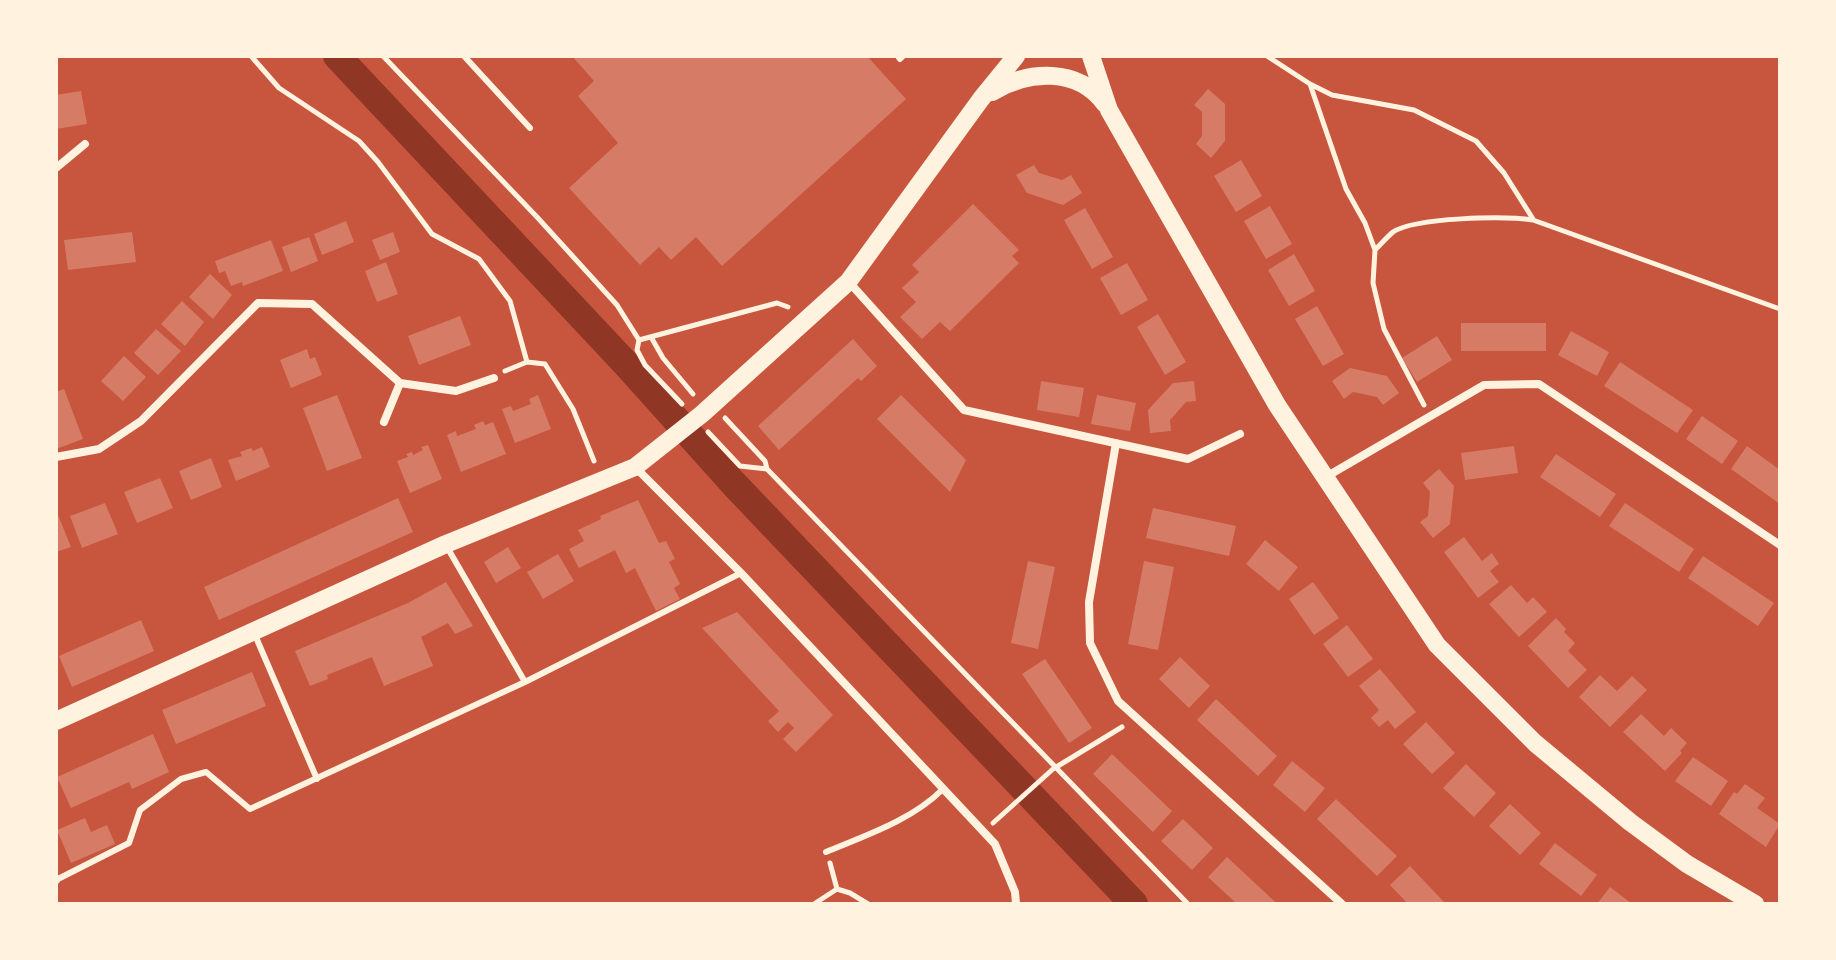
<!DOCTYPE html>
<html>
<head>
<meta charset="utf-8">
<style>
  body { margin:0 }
  #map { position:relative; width:1836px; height:960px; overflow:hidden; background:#c8553d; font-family:"Crimson Pro",serif }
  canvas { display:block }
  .frame { position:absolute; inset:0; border:58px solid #fff3e0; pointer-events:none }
</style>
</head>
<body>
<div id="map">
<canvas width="1836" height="960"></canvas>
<div class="frame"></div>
</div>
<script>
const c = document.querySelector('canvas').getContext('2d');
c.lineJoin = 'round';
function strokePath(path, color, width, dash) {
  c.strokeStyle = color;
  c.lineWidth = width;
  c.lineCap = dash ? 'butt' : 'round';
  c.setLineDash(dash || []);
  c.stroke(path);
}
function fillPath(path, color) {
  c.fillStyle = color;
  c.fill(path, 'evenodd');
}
strokePath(new Path2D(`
  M337 56 627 365 733 483 1134 904`), '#8f3625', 28);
fillPath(new Path2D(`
  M572 56H867L906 99 722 266 696 237 671 260 659 247 640 265 569 188 618 143 578 96 594 81Z
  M1208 89 1225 104V141L1211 158 1196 144 1202 136V112L1194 105Z
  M81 91 87 124 56 129V95Z
  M1241 160 1262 196 1236 212 1214 176Z
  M1034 165 1039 173 1062 180 1071 175 1082 193 1063 205 1027 193 1016 175Z
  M973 204 1019 250 1012 256 1019 263 950 331 940 322 922 339 900 317 916 302 902 288 919 272 912 265Z
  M1270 206 1292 244 1266 259 1244 221Z
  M1085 208 1113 257 1092 269 1064 220Z
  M346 221 354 242 322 255 314 234Z
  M132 232 136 262 68 270 64 240Z
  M393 232 400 252 380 260 372 240Z
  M309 237 318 261 291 272 282 247Z
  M271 240 283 271 243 286 242 282 231 286 225 271 219 273 215 261Z
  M1294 254 1315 291 1289 306 1268 270Z
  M386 262 398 294 377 302 365 271Z
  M1127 263 1148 300 1121 315 1100 278Z
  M210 274 232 295 213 319 189 297Z
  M182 301 204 322 185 346 161 324Z
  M1317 306 1344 354 1323 366 1295 319Z
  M1158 314 1186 362 1165 375 1137 327Z
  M460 316 471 345 419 365 408 336Z
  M1461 323H1546V351H1461Z
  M156 329 181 351 158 375 134 353Z
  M1571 331 1609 352 1597 376 1558 355Z
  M1437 336 1452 360 1417 382 1402 358Z
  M853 339 877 366 861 381 858 378 779 450 758 426Z
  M307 349 310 359 315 357 322 375 291 388 280 360Z
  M124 356 146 377 123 401 101 381Z
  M1620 362 1693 410 1677 433 1604 386Z
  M1350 368 1387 376 1399 393 1383 405 1377 397 1353 392 1344 399 1332 381Z
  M1041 381 1084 388 1079 417 1037 410Z
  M1194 381 1196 401 1186 402 1170 420 1171 431 1150 433 1148 410 1173 383Z
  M64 389 83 439 56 449V392Z
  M337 395 362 458 327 471 303 408Z
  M538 395 551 429 515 443 502 409 511 406 513 411 531 404 529 399Z
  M901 395 966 460 950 492 877 419Z
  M1097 395 1136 403 1130 431 1091 424Z
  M1702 416 1738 441 1722 464 1686 439Z
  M483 421 485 425 493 422 506 454 461 472 447 435 456 431 457 436 476 429 474 425Z
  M428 445 442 479 410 493 397 461 408 457 406 454 412 452 413 455 423 450 421 447Z
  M1514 446 1518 473 1465 480 1461 453Z
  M1747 446 1780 470V504L1731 469Z
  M262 447 270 467 236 481 228 460 242 456 240 452 251 448 253 451Z
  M1556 454 1616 494 1600 517 1540 477Z
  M211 458 222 487 191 500 179 471Z
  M1439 469 1454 486 1450 524 1433 538 1420 522 1428 516 1430 492 1423 483Z
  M160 478 173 508 137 523 124 492Z
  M398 498 413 532 219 620 204 587Z
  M638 500 659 543 666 541 675 559 669 562 680 584 674 588 680 599 656 611 635 568 626 573 615 550 579 568 569 549 584 541 578 530 601 519 600 516Z
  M105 503 118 534 82 548 70 516Z
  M1625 503 1694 549 1679 572 1609 526Z
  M1153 508 1236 526 1229 556 1146 538Z
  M56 510 71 547 56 552Z
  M1464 537 1482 561 1492 553 1499 564 1490 571 1499 582 1478 598 1444 552Z
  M1265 540 1298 567 1279 591 1246 564Z
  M508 547 521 568 496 583 484 562Z
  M558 554 574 581 543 599 527 572Z
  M1703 556 1774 603 1758 626 1688 578Z
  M1028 561 1055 567 1038 649 1011 643Z
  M1144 561 1174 567 1158 650 1128 644Z
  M446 582 473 626 455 634 448 623 421 637 433 666 384 686 372 657 327 675 328 679 310 686 295 651 408 603Z
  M1313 582 1339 618 1314 635 1289 599Z
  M1511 585 1527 603 1533 597 1547 612 1519 637 1489 604Z
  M737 612 833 715 796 752 783 739 794 728 788 722 778 732 768 721 779 711 702 628Z
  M1556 618 1566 629 1564 632 1575 643 1568 651 1587 670 1568 688 1528 646Z
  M141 620 154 651 72 687 59 656Z
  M1347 625 1373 659 1348 677 1323 644Z
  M1180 657 1210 686 1189 708 1159 679Z
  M1045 659 1092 728 1069 743 1022 674Z
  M1380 669 1416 712 1395 729 1388 720 1379 727 1371 718 1379 710 1359 686Z
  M252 672 266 706 176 744 162 710Z
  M1600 675 1617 691 1632 676 1647 690 1610 727 1579 697Z
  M1216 699 1277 756 1258 776 1197 720Z
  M1641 714 1664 736 1671 728 1687 743 1680 751 1682 753 1665 771 1623 732Z
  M1426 722 1455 753 1432 774 1403 744Z
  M153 734 169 772 132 789 129 782 71 808 57 777Z
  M1112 754 1172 811 1153 832 1093 774Z
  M1693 757 1728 781 1711 806 1675 781Z
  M1292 761 1325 788 1305 812 1273 785Z
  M1466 764 1496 793 1474 817 1443 788Z
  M1745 784 1765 798 1757 808 1780 824 1766 847 1719 814 1734 792 1737 794Z
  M1336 799 1397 856 1377 876 1317 819Z
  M1510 804 1541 833 1520 855 1489 826Z
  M85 818 91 832 107 825 115 844 71 863 57 830Z
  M1183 819 1213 848 1192 870 1161 841Z
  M1555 843 1597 875 1581 896 1539 864Z
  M1227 857 1272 899 1278 904H1237L1208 877Z
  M1410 866 1424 881 1446 904H1408L1390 885Z
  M1610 887 1627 900 1632 904H1597Z`), '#d67c66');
strokePath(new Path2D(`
  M251 56 279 88 359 141 378 162 432 234 479 259 510 301 527 362 505 371
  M383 56 537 217 617 305 639 340 637 350 645 365 682 404
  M1267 56 1310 84 1346 189 1365 223 1375 250
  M1310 84 1332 95 1414 110 1476 141 1504 173 1533 219
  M651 337 663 358 693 394
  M639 340 777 303 788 307
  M527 362 545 364 573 409 594 461
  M1424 405 1384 329 1373 283 1375 250C1381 244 1387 237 1393 232 1416 217 1505 216 1533 220L1780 309
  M725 418 765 461 767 469
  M708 432 740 466 767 469 1188 904
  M993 823 1053 769 1122 727
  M837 889 850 893 868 904
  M814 904 837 889 830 863`), '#fff3e0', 5);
strokePath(new Path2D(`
  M464 56 530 128
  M898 56 900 59 903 56
  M447 547 525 682
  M255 635 317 779
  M826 852C867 835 912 820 943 789
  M56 880 129 843 140 810 181 779 206 772 250 809 525 682 741 573`), '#fff3e0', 6);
strokePath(new Path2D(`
  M56 168 85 144
  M849 282 964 410 1188 459 1240 434
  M384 422 400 383
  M1116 443 1089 602 1090 643 1118 701 1342 904
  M56 457 99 449 141 421 258 303 312 304 400 383 456 391 494 378
  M635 467 741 573 995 844 1015 892 1016 904
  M1324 478 1484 385 1539 384 1780 545
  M56 879V880`), '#fff3e0', 8);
strokePath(new Path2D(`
  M1091 56 1109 110 1277 405 1437 645 1535 743 1630 822 1687 864 1755 904
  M992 92C1028 70 1078 67 1105 104
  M56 721 446 544 635 467 702 414 848 282 981 99 1016 56`), '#fff3e0', 18);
</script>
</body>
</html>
